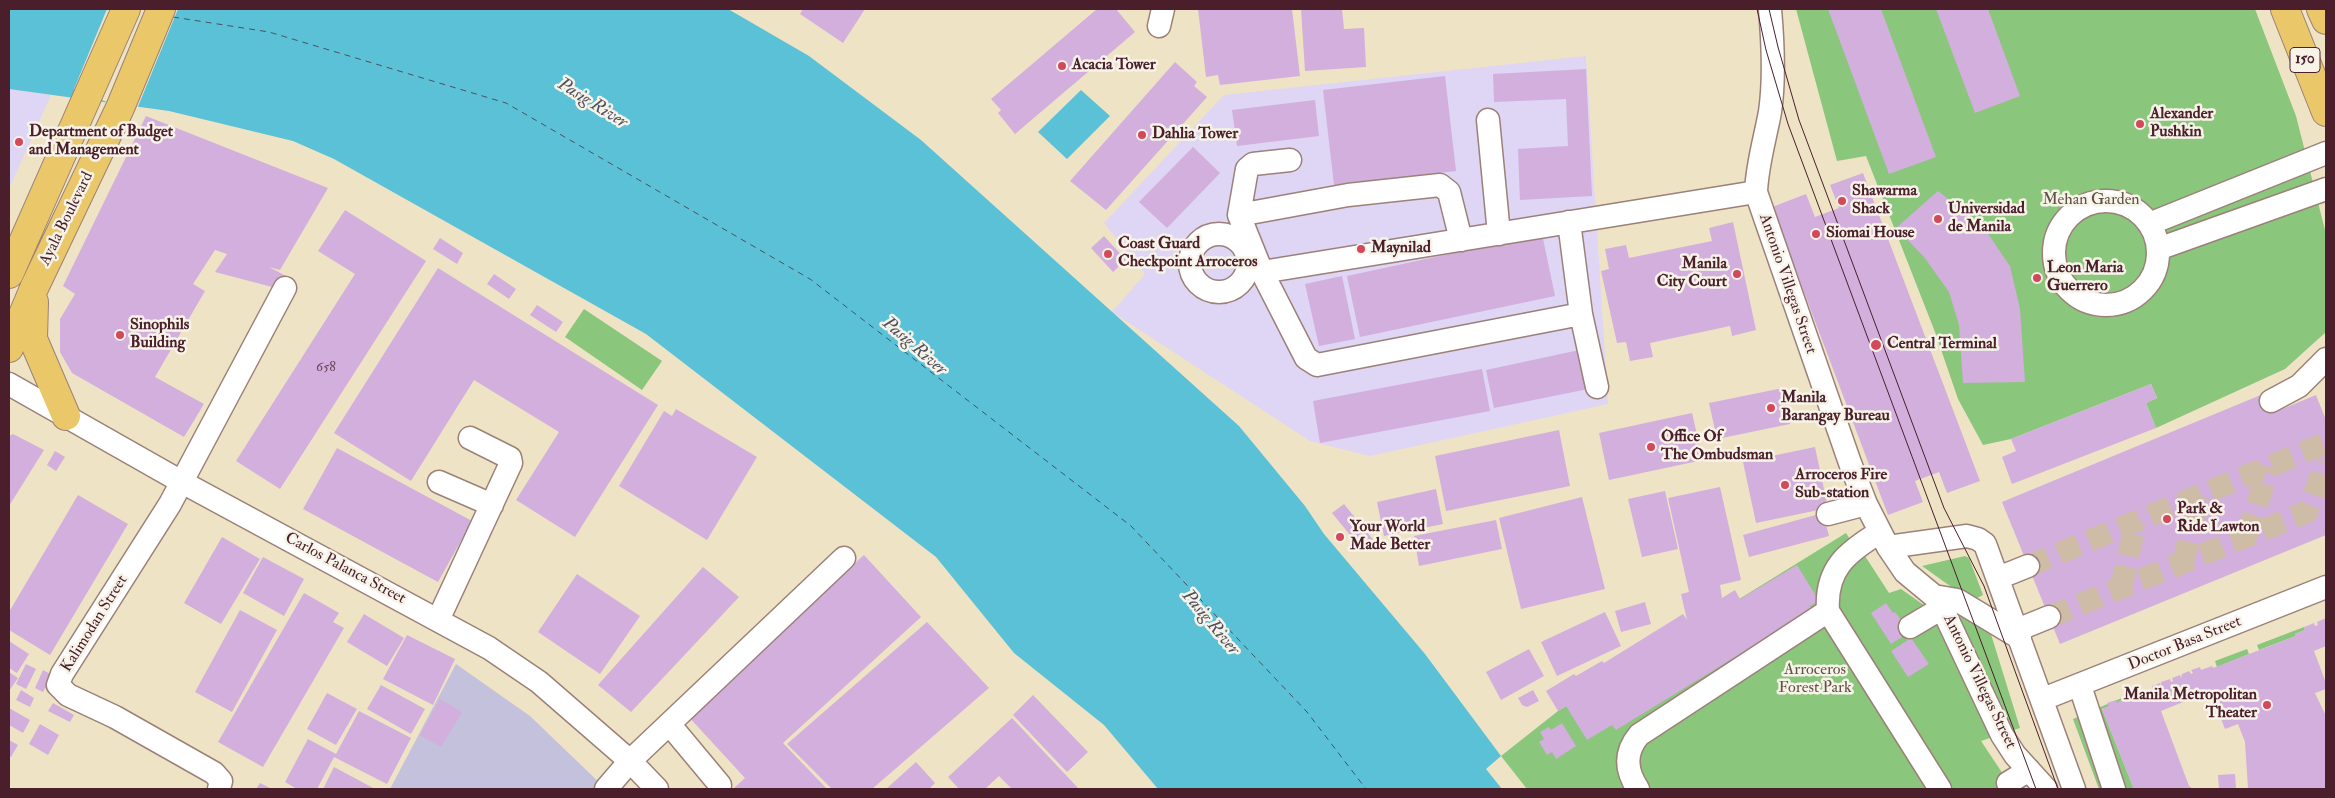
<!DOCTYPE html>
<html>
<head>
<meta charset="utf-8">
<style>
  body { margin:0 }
  #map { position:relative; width:2335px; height:798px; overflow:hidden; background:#efe3c6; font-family:"IM FELL Double Pica",serif }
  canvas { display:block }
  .frame { position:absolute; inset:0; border:10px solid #4a1f2b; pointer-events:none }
</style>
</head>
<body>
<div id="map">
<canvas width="2335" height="798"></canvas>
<div class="frame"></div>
</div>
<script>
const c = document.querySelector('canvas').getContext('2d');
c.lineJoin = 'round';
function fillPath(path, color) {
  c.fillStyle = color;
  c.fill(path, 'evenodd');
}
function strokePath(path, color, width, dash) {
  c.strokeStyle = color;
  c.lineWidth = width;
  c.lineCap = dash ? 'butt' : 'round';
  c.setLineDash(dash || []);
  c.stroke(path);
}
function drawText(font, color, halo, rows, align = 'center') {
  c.font = font + ' "IM FELL Double Pica",serif';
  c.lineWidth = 5;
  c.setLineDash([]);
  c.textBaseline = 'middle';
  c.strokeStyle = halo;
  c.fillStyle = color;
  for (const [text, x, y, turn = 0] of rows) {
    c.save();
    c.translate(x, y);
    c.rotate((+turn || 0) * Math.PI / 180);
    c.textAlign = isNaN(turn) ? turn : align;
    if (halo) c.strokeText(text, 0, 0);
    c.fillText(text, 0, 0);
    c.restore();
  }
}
fillPath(new Path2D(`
  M1586 56 1608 404 1370 456 1310 441 1112 312 1145 274 1104 223 1224 95Z
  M9 89 51 95 9 189Z`), '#dfd5f5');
fillPath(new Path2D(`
  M456 664 530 716 606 789H390Z`), '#c3c1db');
fillPath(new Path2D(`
  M1796 9H2255L2296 116 2326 234V332L2285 369 2156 428 2146 403 2157 398 2151 384 2011 439 1983 445 1958 399 1935 332 1866 156 1837 161Z
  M584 309 662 361 642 390 565 337Z
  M1846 533 1860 555 1865 556 1889 593 1901 589 1928 608 1993 737 1981 741 2013 789H1527L1501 756 1558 711Z
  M1965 556 1969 558 1983 595 1971 601 1922 566Z
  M1954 607 1990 631 2020 728 2010 731Z
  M2304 627 2305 630 2295 634 2296 636 2259 650 2257 645Z
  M2247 649 2249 654 2217 667 2215 661Z
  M2124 697 2125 700 2102 709 2134 789H2122L2098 708Z
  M2080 716 2109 789H2099L2073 719Z`), '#8ac67c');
fillPath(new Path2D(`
  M9 9H728L809 56 921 140 1239 426 1305 506 1324 534 1425 654 1501 756 1486 769 1502 789H1158L1104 725 1014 653 936 557 646 334 334 159 293 141 169 111 9 89Z
  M1081 90 1110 116 1067 159 1038 132Z`), '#5ac1d7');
fillPath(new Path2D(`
  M107 9H178L137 109 117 106 74 89Z`), '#efe3c6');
strokePath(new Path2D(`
  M173 17 269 32 506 103 810 279 1131 526 1307 712 1366 789`), '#4f505f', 1, [6, 5]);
fillPath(new Path2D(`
  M803 9H865L843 43 800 14Z
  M1097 9H1116L1135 32 1015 134 998 113 1001 110 991 99Z
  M1198 9H1292L1300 76 1220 85 1218 75 1206 77Z
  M1301 9H1342L1344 29 1364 28 1366 67 1305 71Z
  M1828 9H1881L1936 157 1889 174Z
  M1936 9H1988L2020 96 1975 113Z
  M1175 62 1197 82 1194 86 1207 97 1106 210 1070 181Z
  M1586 69 1592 196 1520 200 1518 149 1568 146 1566 99 1494 102 1493 74Z
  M1445 76 1456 171 1334 185 1323 90Z
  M1315 100 1319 136 1237 146 1232 110Z
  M146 116 328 188 280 270 269 267 286 276 276 288 215 272 227 254 215 250 193 284 205 291 155 377 204 404 184 437 72 373 60 352V319L75 294 63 286Z
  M1193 147 1220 173 1167 228 1139 202Z
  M1863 173 1980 481 1947 493 1939 472 1915 481 1923 502 1888 515 1772 207 1806 194 1815 217 1839 208 1830 185Z
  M1938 191 1982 225 2010 266 2020 309 2025 382 1963 383 1959 325 1949 292 1924 257 1896 228Z
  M345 210 426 261 280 489 236 461 355 274 318 251Z
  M1733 222 1756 330 1732 336 1730 326 1650 343 1653 357 1630 361 1626 342 1617 343 1601 271 1609 269 1605 249 1626 245 1629 258 1712 241 1709 228Z
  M1542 234 1555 296 1360 337 1347 276Z
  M1104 236 1126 260 1113 272 1091 248Z
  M440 238 463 253 457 264 433 249Z
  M438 268 658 405 575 537 516 500 559 432 474 380 411 481 334 433Z
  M494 274 516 289 509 299 487 284Z
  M1342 276 1355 339 1319 346 1305 284Z
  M537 305 563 322 556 332 530 315Z
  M1584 349 1593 388 1494 408 1486 370Z
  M1482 369 1490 411 1320 443 1313 401Z
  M2151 384 2157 398 2146 403 2156 428 2012 484 2002 457 2016 451 2011 439Z
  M1783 388 1790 424 1717 439 1709 403Z
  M2268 392 2275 412 2316 395 2326 420V535L2060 644 2002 502Z
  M676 409 757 457 707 540 619 486 664 411 672 416Z
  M1692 413 1703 460 1609 480 1599 433Z
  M1559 430 1570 486 1446 511 1435 456Z
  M13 434 44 450 9 506V436Z
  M1815 447 1828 508 1756 523 1743 462Z
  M337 448 472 521 438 582 303 509Z
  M55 451 65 457 56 471 47 465Z
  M1720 487 1741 580 1720 585 1722 598 1735 590 1740 599 1797 565 1819 601 1810 606 1812 610 1616 730 1612 725 1587 740 1566 706 1558 711 1546 691 1574 674 1576 676 1602 661 1604 663 1683 614 1687 620 1681 594 1689 592 1668 498Z
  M1436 489 1443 524 1384 536 1377 502Z
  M1665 491 1678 549 1642 557 1628 499Z
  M78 495 128 524 50 655 9 630V612Z
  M1582 497 1605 589 1521 609 1499 518Z
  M1344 504 1375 542 1364 552 1332 513Z
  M1823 513 1829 536 1749 557 1743 535Z
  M1496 520 1502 549 1419 566 1414 536Z
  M222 537 260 559 221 624 184 603Z
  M864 555 921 617 783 743 827 789H733L745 778 687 715Z
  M263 557 304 579 284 616 243 593Z
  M703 567 739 597 631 712 598 685Z
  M577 574 640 616 600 674 538 632Z
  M304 593 339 613 333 622 344 628 263 767 218 742Z
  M1645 602 1651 624 1621 632 1615 611Z
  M1886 603 1893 613 1895 612 1910 632 1891 644 1871 613Z
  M240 610 277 630 232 712 195 692Z
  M1605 612 1621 646 1557 676 1541 642Z
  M364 614 404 638 387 666 347 642Z
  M2326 618V646L2314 651 2326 683V689L2315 693 2326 716V789H2248L2245 742 2238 724 2225 729 2210 691 2161 711 2189 786 2193 789H2134L2102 709 2109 706 2107 703 2116 700 2117 703 2130 694 2131 697 2137 695 2136 692 2153 689 2152 686 2160 683 2161 686V682L2170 679 2171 682 2173 681 2172 678 2180 675 2181 678 2182 674 2189 671 2191 674 2193 673 2191 670 2200 667 2201 670 2212 666 2213 668 2296 636 2295 634 2305 630 2304 627 2314 623 2315 626 2318 625 2317 622Z
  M927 622 989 688 872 789H832L787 744Z
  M407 635 455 659 433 705 383 679Z
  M1911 638 1929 664 1908 677 1891 651Z
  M9 641 29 654 17 673 9 668Z
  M1529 649 1544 676 1501 700 1486 672Z
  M26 664 36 669 26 689 16 684Z
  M43 670 52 675 43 692 35 688Z
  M9 672 18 678 9 691Z
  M381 685 425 709 411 734 367 709Z
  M21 690 34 698 30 707 16 700Z
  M1533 690 1539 701 1527 707 1522 705 1518 698Z
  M327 693 357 709 336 745 307 729Z
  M1033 695 1088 752 1067 772 1013 715Z
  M440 699 462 712 441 747 420 735Z
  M53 703 74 715 70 722 48 711Z
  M9 708 30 720 23 733 9 725Z
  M359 711 411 738 387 784 334 757 317 789H297L285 782 308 739 336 754Z
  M1012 718 1079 789H1012L999 776 985 789H959L948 777Z
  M1562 723 1576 746 1556 759 1552 752 1547 755 1539 742 1544 739 1540 732 1549 727 1551 730Z
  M40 724 59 735 48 755 29 744Z
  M9 740 18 745 11 757 9 756Z
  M916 762 935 783 929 789H886Z
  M334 767 375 789H323Z
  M2235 774 2236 789H2219L2218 775Z
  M260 783 272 789H256Z`), '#d2afdd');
strokePath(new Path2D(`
  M2247 536 2269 467
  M2183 563 2199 496
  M2028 566 2326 443
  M2121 588 2136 522
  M2049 617 2307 512 2326 462`), '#cebca7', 22, [22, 11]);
const minor = new Path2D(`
  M1770 9C1773 43 1775 78 1770 112 1765 139 1757 165 1756 192L1850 463 1866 504 1888 547 1905 572 1934 596 1942 608 2002 735 2015 755 2046 789
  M1159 26 1163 9
  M1488 120 1499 234
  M1290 160 1253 164 1247 169 1239 215 1262 272 1306 358 1317 365 1581 314 1569 222
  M2054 253a52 52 0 1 1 104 0a52 52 0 1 1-104 0Z
  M1239 215 1348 195 1440 185 1449 192 1461 240
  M2149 224 2326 153
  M1190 263a29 29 0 1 1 58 0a29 29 0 1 1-58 0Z
  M2158 249 2326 189
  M1262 272 1756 192
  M1581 314 1597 387
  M9 384 180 481 489 648 539 682 630 761 657 789
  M2271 401 2299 386 2326 359
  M439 482 492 505
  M1828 514 1866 504
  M1880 532C1847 552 1825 569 1828 611L1940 789
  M1888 547 1967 536 1978 539 1985 544 2074 789
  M1998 578 2028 566
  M1934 596 1957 600 2020 638
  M438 620 511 463 510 458 470 438
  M1910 627 1942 608
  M2017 630 2049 617
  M2080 686 2114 789
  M2043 699 2326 587
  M670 725 720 785
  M2008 783 2029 770
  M219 789 221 781 214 773 115 717 68 695 58 685 62 674 170 504 285 288
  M606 789 630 761 844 558
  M1638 789C1626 771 1624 753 1639 735L1828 611`);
const major = new Path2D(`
  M2285 9 2326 112
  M2321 9 2326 20
  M9 274 126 9
  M34 302 33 339 66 416
  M9 348 35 286 120 108 161 9`);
strokePath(minor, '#9c8178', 25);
strokePath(major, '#9c8178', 30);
strokePath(minor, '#fff', 22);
strokePath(major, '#eac769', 28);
strokePath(new Path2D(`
  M1757 9 1766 50 1788 124 2036 789
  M1769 9 1778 47 1799 120 1944 508 1984 586 2058 789`), '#4a1f2b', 1);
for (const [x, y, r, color] of [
  [1062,66,5,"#d1495b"],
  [2140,124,5,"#d1495b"],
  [1142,135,5,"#d1495b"],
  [19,142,5,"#d1495b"],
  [1842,201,5,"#d1495b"],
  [1938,219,5,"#d1495b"],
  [1816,234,5,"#d1495b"],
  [1361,249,5,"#d1495b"],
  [1108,254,5,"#d1495b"],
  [1737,274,5,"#d1495b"],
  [2037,278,5,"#d1495b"],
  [120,335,5,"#d1495b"],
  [1876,345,6,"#d1495b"],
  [1771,408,5,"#d1495b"],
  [1651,447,5,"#d1495b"],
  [1785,485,5,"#d1495b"],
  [2167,519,5,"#d1495b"],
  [1340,537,5,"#d1495b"],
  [2267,705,5,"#d1495b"]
]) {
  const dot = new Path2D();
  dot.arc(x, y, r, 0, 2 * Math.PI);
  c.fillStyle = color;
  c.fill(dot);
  strokePath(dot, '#f7f3e8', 2);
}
drawText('14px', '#6c4358', null, [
  ["658",326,368]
]);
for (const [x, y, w] of [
  [2305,60,30]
]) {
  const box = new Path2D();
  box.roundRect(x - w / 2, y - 12.5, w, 25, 4);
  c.fillStyle = '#f7f3e8';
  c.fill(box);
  strokePath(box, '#4a1f2b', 1);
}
drawText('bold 15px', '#4a1f2b', null, [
  ["150",2305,60]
]);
drawText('bold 16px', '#4a1f2b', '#f7f3e8', [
  ["Acacia Tower",1072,66],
  ["Alexander",2150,115],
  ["Pushkin",2150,133],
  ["Department of Budget",29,133],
  ["and Management",29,151],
  ["Dahlia Tower",1152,135],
  ["Shawarma",1852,192],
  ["Shack",1852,210],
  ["Universidad",1948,210],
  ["de Manila",1948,228],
  ["Siomai House",1826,234],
  ["Coast Guard",1118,245],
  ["Checkpoint Arroceros",1118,263],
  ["Maynilad",1371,249],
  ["Manila",1727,265,"right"],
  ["City Court",1727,283,"right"],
  ["Leon Maria",2047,269],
  ["Guerrero",2047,287],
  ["Sinophils",130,326],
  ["Building",130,344],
  ["Central Terminal",1887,345],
  ["Manila",1781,399],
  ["Barangay Bureau",1781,417],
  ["Office Of",1661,438],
  ["The Ombudsman",1661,456],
  ["Arroceros Fire",1795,476],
  ["Sub-station",1795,494],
  ["Park &",2177,510],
  ["Ride Lawton",2177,528],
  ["Your World",1350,528],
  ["Made Better",1350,546],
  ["Manila Metropolitan",2257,696,"right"],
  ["Theater",2257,714,"right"]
], 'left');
drawText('16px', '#5d5143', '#f7f3e8', [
  ["Mehan Garden",2091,201],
  ["Arroceros",1815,671],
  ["Forest Park",1815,689]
]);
drawText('16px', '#4a1f2b', '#f7f3e8', [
  ["Ayala Boulevard",67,219,-64],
  ["Antonio Villegas Street",1787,284,71],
  ["Carlos Palanca Street",345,569,28],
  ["Kalimodan Street",95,624,-58],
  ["Doctor Basa Street",2185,644,-22],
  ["Antonio Villegas Street",1979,682,64]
]);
drawText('italic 18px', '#4f505f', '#f7f3e8', [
  ["Pasig River",592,104,32],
  ["Pasig River",914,347,41],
  ["Pasig River",1210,623,50]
]);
</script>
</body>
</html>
